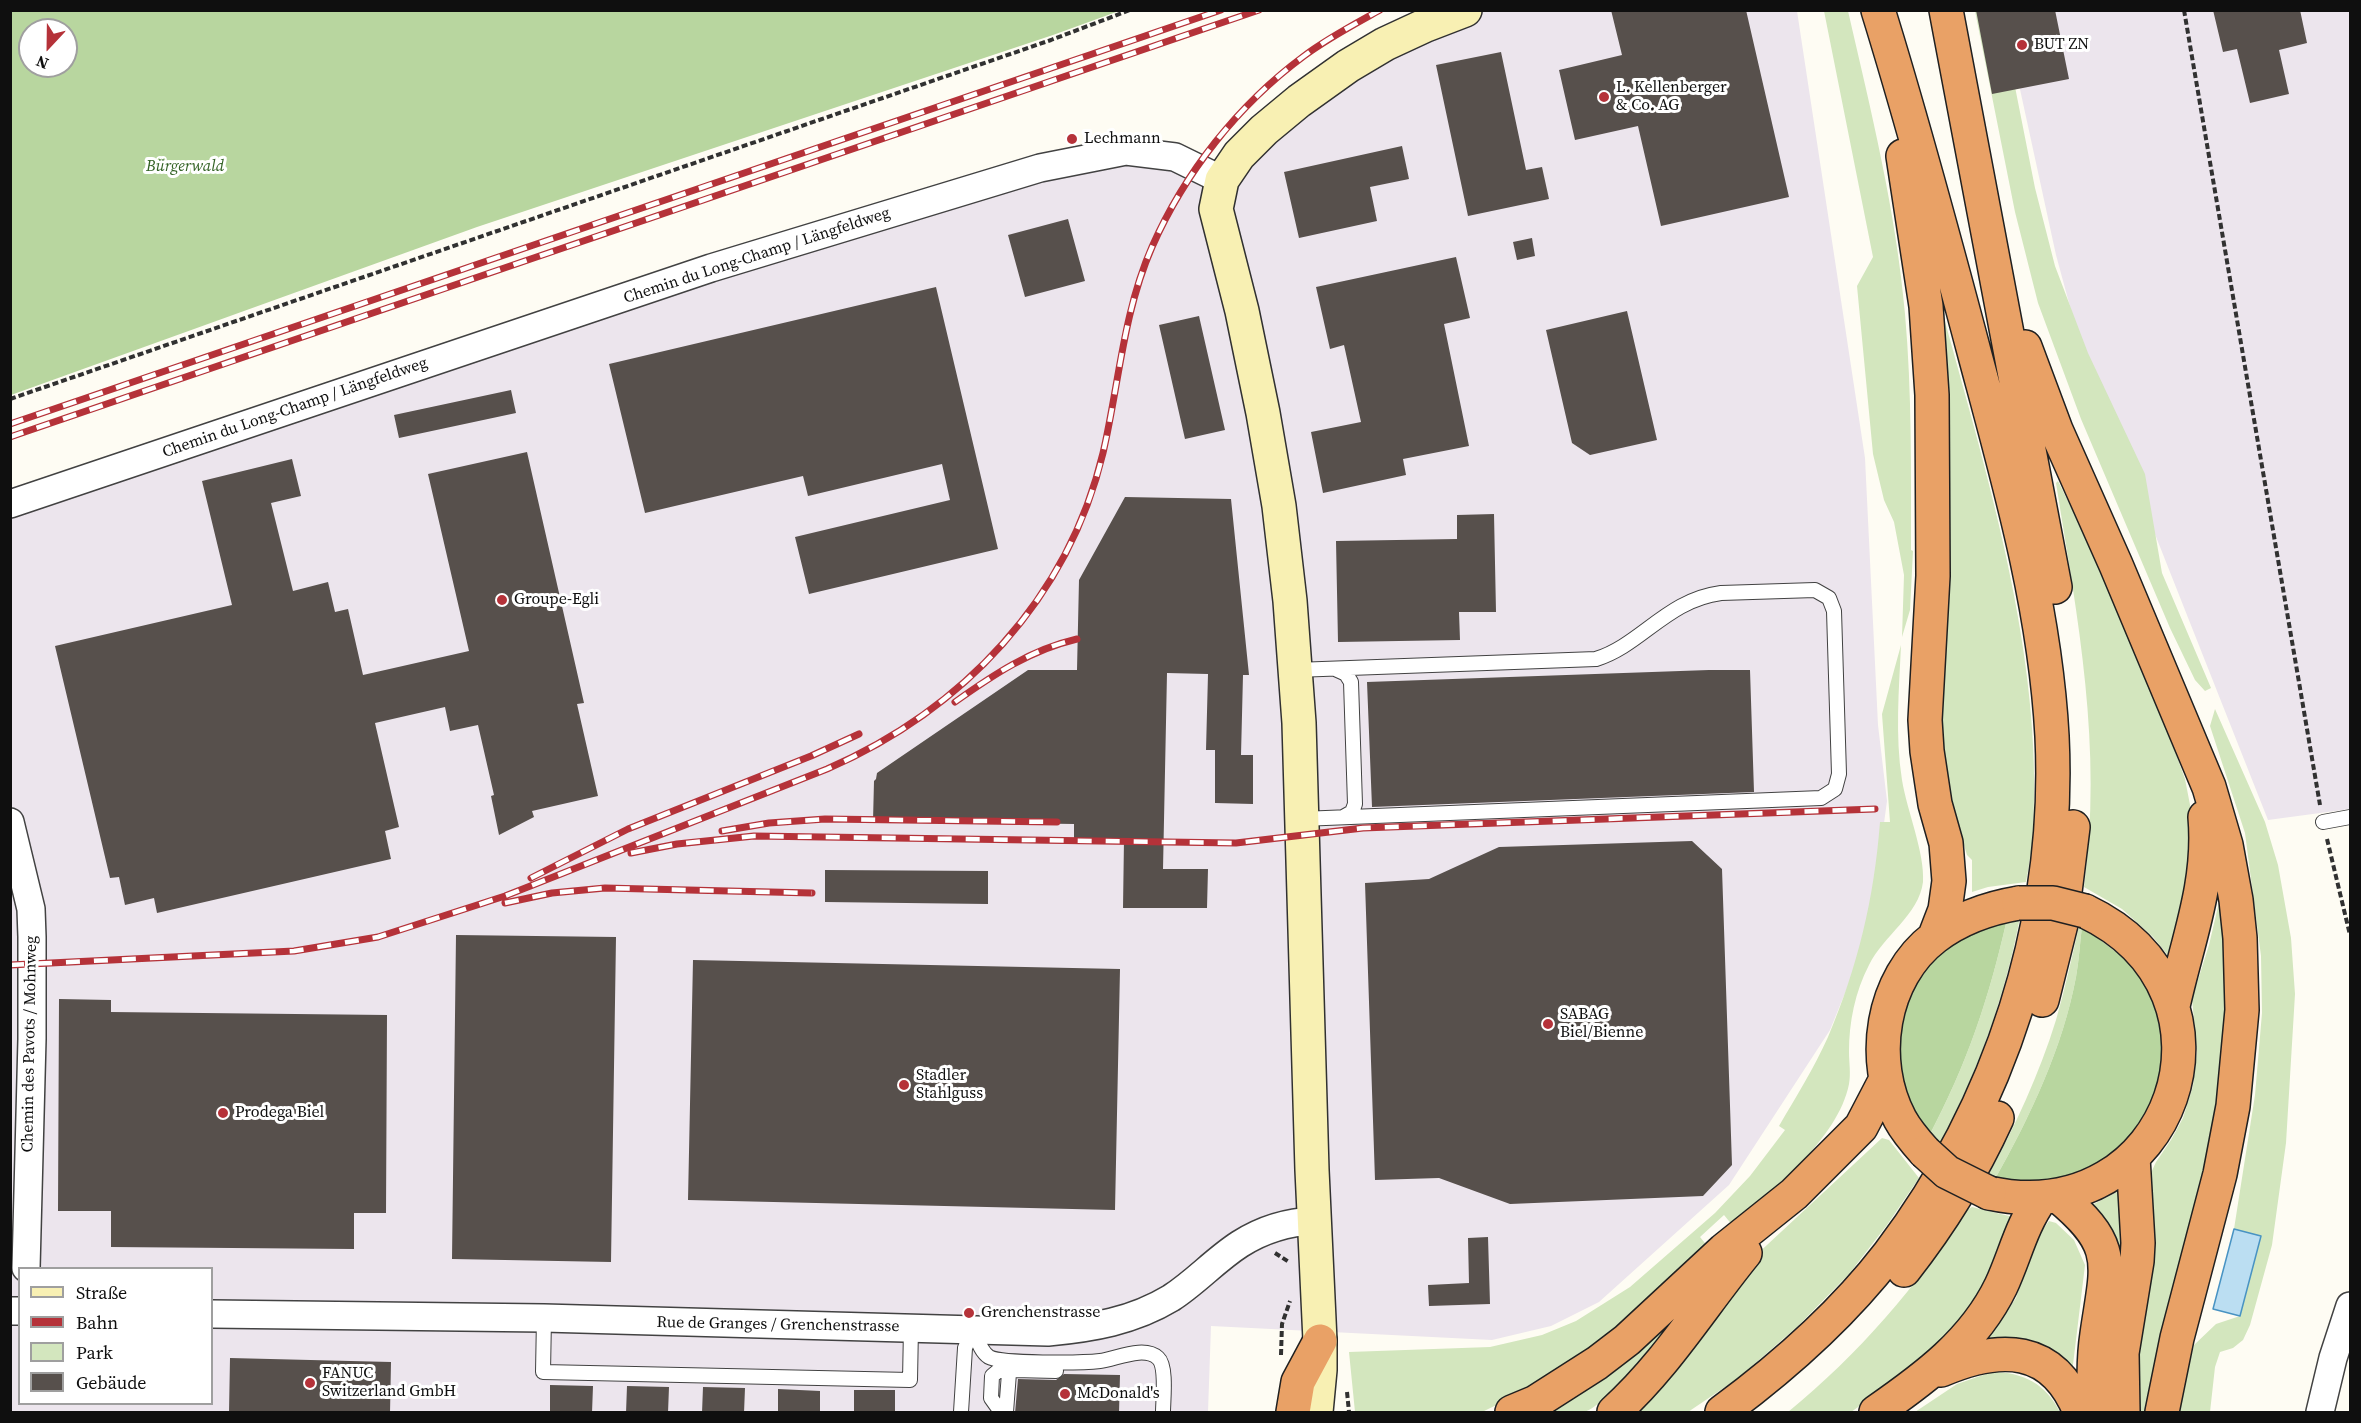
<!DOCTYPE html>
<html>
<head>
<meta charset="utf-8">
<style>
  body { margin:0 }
  #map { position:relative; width:2361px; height:1423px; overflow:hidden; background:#fefcf3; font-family:"Source Serif 4",serif }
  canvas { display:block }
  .frame { position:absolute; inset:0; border:12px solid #0f0f0f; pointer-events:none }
  .legend { position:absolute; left:18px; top:1267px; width:195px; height:138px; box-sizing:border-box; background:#fff; border:2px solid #9f9f9f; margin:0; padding:8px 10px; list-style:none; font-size:18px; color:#0f0f0f }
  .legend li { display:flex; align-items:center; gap:12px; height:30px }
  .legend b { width:30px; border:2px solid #9f9f9f }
  .north { position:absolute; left:18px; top:18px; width:60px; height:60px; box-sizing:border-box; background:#fff; border:2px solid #9f9f9f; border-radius:50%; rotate:202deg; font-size:16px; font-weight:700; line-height:24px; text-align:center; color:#0f0f0f }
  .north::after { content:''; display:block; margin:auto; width:21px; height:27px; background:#b53239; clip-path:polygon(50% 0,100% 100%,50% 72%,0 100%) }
</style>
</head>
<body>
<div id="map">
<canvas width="2361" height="1423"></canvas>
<div class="frame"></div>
<ul class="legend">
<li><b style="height:8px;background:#f8f0b3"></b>Straße</li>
<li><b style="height:8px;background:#b53239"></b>Bahn</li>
<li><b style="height:16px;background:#d3e6be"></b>Park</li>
<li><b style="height:16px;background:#57504c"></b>Gebäude</li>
</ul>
<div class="north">N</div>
</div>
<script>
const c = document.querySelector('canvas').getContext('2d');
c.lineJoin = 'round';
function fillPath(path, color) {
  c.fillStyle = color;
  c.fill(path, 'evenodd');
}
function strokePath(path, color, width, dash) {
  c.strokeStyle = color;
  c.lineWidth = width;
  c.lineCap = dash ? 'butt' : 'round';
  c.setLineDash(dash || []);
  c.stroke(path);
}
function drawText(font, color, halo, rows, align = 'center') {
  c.font = font + ' "Source Serif 4",serif';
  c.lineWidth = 6;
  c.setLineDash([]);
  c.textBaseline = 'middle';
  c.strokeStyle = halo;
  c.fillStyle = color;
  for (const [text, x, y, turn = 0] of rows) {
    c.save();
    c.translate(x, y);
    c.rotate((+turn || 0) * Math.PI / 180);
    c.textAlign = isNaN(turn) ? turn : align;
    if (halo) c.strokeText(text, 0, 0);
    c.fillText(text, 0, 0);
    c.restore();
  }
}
fillPath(new Path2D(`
  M1465 11H1797L1865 458 1878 725 1887 801 1869 934 1830 1030 1729 1185 1599 1302 1551 1326 1492 1340 1211 1326 1208 1412H11L10 504 1126 151 1222 180 1239 155ZM20 1268H212V1404H20Z
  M2003 11H2350V809L2268 820 2081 347 2056 255Z`), '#ece5ed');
fillPath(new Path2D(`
  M1824 11H1848C1871 111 1896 211 1905 314 1912 393 1911 471 1911 550L1913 551 1910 610 1902 637 1904 575 1894 522 1884 500 1873 454 1857 286 1873 257Z
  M1975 11H2000L2035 188 2055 266 2088 353 2145 474 2162 573 2211 688 2205 691 2195 680 2170 628 2081 419 2038 303 2015 212Z
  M1940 303C1986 473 2044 654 2033 832 2032 849 2029 865 2026 882L1988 887 1972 892V860L1967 855C1955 816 1945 778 1942 736Z
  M2058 481 2095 556 2159 707 2185 779 2191 810 2195 858 2170 958 2153 937 2122 909 2084 887C2103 747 2078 621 2056 483Z
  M1901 645C1899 690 1895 735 1902 780 1907 811 1925 853 1923 882 1919 915 1883 936 1869 965 1855 992 1849 1022 1849 1052 1849 1063 1851 1073 1849 1084 1838 1139 1773 1189 1733 1226L1724 1215 1700 1237 1709 1248 1604 1340 1511 1398 1482 1412H1355L1349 1352 1490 1347 1542 1335 1576 1321 1630 1287 1715 1213 1750 1176 1785 1130 1779 1126C1796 1097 1814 1068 1828 1037 1858 966 1874 899 1880 822H1890L1882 714Z
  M2215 709 2265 822 2278 865 2291 938 2295 994 2286 1143 2272 1245 2250 1325 2243 1340 2233 1348 2220 1352 2215 1367 2210 1412H2178L2194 1345 2216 1324 2240 1316 2260 1236 2234 1229 2255 1095 2262 1013 2261 956 2245 833 2210 726Z
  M2220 898 2229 933 2224 1089 2154 1412H2139L2137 1360 2141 1329 2152 1270 2153 1251 2150 1175 2156 1162 2171 1140 2183 1118 2193 1086 2197 1052 2192 999 2209 945Z
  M2020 917C2005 998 1977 1073 1939 1146L1929 1136C1967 1064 1989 999 2007 919Z
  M2079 926H2082C2080 943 2079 960 2076 977 2063 1047 2030 1117 1995 1179L1988 1176C2015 1126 2039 1075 2056 1020 2065 989 2072 957 2079 926Z
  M1882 1138 1889 1140 1919 1178 1887 1225 1849 1274 1798 1326 1737 1379 1688 1412H1625L1753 1258Z
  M2121 1190 2126 1191 2116 1329 2092 1205Z
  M1972 1207 2013 1217 1997 1274 1935 1353 1851 1412H1788C1859 1354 1917 1286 1967 1210Z
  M2049 1221 2056 1223 2074 1240 2085 1265 2072 1373 1986 1341 2016 1298 2035 1240Z
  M1678 1315C1662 1335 1607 1406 1584 1412 1572 1416 1554 1412 1541 1412Z
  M1992 1372C2023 1372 2046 1384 2060 1412H1915L1957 1384Z`), '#d3e6be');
fillPath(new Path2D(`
  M10 11 11 10 1119 11 1053 35 477 227 11 395ZM30 30H66V66H30Z
  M2007 919C1989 999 1967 1064 1929 1136 1920 1120 1909 1105 1904 1087 1889 1039 1906 981 1944 949 1962 935 1986 928 2007 919Z
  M2082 926 2138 969 2163 1019 2164 1075 2144 1122 2102 1163 2051 1182 1995 1179C2030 1117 2063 1047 2076 977 2079 960 2080 943 2082 926Z`), '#b8d69f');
const water = new Path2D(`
  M2234 1229 2261 1236 2240 1316 2213 1309Z`);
fillPath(water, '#bbdef2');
strokePath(water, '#4893c3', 1.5);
fillPath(new Path2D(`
  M1611 10H1746L1789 197 1661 226 1638 126 1575 140 1559 70 1622 55Z
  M1976 10H2055L2069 79 1992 94Z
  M2213 10H2300L2307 43 2279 50 2289 94 2250 103 2237 49 2223 52Z
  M1501 52 1526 170 1542 167 1549 199 1468 216 1436 65Z
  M1402 146 1409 179 1370 187 1377 221 1299 238 1284 172Z
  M1068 219 1085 281 1025 297 1008 235Z
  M1532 238 1535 256 1517 260 1513 242Z
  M1456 257 1470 318 1444 324 1469 446 1403 459 1406 475 1323 493 1311 432 1361 422 1344 345 1330 349 1316 287Z
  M936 287 998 549 809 594 795 537 950 500 942 464 808 496 803 476 645 513 609 364Z
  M1627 311 1657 440 1590 455 1572 443 1546 330Z
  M1199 316 1225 430 1185 439 1159 325Z
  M511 390 516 413 399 438 394 415Z
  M527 452 584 703 577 704 598 796 532 811 534 817 499 835 491 796 494 795 478 725 450 731 445 707 375 723 399 827 385 831 391 859 157 913 154 898 125 905 119 877 110 878 55 646 232 605 202 481 292 459 301 496 271 503 293 591 328 582 335 612 348 609 363 675 469 651 428 474Z
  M1125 497 1231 499 1249 675H1243L1241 755H1253V804L1215 803V750H1206L1208 674 1167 673 1163 869H1208L1207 908H1123L1124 839 1074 838V824L873 821 874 781 876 779 877 773 1028 670H1077L1079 580Z
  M1494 514 1496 612H1459L1460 640 1338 642 1336 541 1457 539V515Z
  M1709 670H1750L1754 792 1372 807 1367 682Z
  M1692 841 1722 869 1732 1165 1703 1196 1510 1204 1439 1178 1375 1180 1365 883 1429 879 1499 847Z
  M825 870 988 871V904L825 902Z
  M456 935 616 937 611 1262 452 1259Z
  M693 960 1120 969 1115 1210 688 1200Z
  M59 999 111 1000V1012L387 1015 386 1213H354V1249L111 1247V1211H58Z
  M1488 1237 1490 1304 1429 1306 1428 1285 1469 1283 1468 1238Z
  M230 1358 391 1362 390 1413H229Z
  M1064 1374 1120 1375 1119 1413H1015L1018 1379 1056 1380Z
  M550 1385 593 1386 592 1413H550Z
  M627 1386 669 1387 668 1413H626Z
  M703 1387 745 1388 744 1413H702Z
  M778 1389 820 1391V1413H778Z
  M854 1390H895V1413H854Z`), '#57504c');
const service = new Path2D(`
  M1335 669 1346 674 1351 682 1355 804 1352 812 1343 817
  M1295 670 1596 659C1641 645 1667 600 1721 593L1815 590 1829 598 1834 611 1839 774 1835 789 1821 798 1301 819
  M2323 822 2350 817
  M544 1318 543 1372 910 1380 911 1328
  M973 1329C977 1338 980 1351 989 1357 1001 1364 1083 1363 1100 1361 1116 1359 1144 1345 1158 1358 1167 1366 1163 1401 1163 1412
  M961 1412 965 1348 973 1329
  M1001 1412 991 1398 992 1376 998 1371 1014 1370
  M1006 1412 1009 1373 1014 1370 1056 1371`);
const minor = new Path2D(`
  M10 504 711 268 1040 168 1126 151 1175 157 1222 180
  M10 822 31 909 32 937V1039L26 1268
  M10 1311H20
  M212 1314 544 1318 1048 1332C1092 1328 1133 1321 1171 1298 1196 1282 1215 1260 1240 1244 1262 1230 1289 1222 1314 1221
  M2320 1412 2333 1358 2350 1306`);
const secondary = new Path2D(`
  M1316 1412 1320 1370V1341L1312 1170 1299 723 1290 601 1279 506 1263 413 1242 311 1216 209 1222 180 1239 155 1264 130 1299 101 1348 66 1385 44 1426 25 1465 10`);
const motorway = new Path2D(`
  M1946 10C1984 203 2018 395 2055 587
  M1903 156 1926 306 1932 395 1933 576 1925 720 1927 751 1935 804 1946 843 1949 881 1945 910 1935 936
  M2025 347 2056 430 2116 565 2209 787 2226 845 2236 900 2240 938 2242 1010 2233 1106 2220 1174 2177 1338 2162 1412
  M2042 1000 2061 924 2073 827
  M2173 1006C2187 942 2211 884 2205 817
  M1925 1152C1916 1142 1907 1132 1900 1119 1869 1061 1881 978 1935 937 1960 918 1989 908 2019 903
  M1989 1193C2173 1233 2257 993 2085 911
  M2058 1196C2119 1246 2107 1264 2097 1334 2093 1360 2094 1386 2095 1412
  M1904 1270C1941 1223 1972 1173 1997 1118
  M1941 1370C2000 1345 2053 1344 2080 1412
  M1293 1412 1298 1382 1320 1341
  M1512 1412 1536 1402 1597 1363 1627 1340 1724 1250 1794 1194 1861 1127 1885 1081
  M1614 1412C1666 1365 1701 1307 1745 1253
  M1722 1412C1783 1367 1842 1315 1889 1254 2001 1106 2061 921 2052 736 2045 607 2009 482 1976 359 1945 242 1914 126 1878 10
  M1876 1412C1925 1378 1974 1342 2001 1286 2015 1256 2021 1226 2041 1198
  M2123 1412 2122 1353 2137 1261 2138 1243 2133 1157`);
strokePath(service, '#424242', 16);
strokePath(minor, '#424242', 30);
strokePath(secondary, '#313131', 36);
strokePath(motorway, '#202020', 36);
strokePath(new Path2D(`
  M2184 10 2320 805
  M10 399 1051 40 1130 10
  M2327 839 2350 935
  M1275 1253 1289 1262
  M1281 1355 1282 1324 1290 1301
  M1347 1392 1349 1412`), '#313131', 4, [6, 3]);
strokePath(service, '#fff', 14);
strokePath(minor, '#fff', 27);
strokePath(secondary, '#f8f0b3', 33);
strokePath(motorway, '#e9a166', 33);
const rail = new Path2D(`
  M10 424 1221 10
  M10 437 1259 10
  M955 702C993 675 1030 650 1077 639
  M722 831 769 823 825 819 1057 822
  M631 853 677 844 754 836 1236 843 1363 828 1875 809
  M531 878 628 829 811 756 859 734
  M505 903 552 893 605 888 812 893
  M10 965 294 951 378 937 505 896 827 769C963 710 1068 599 1103 453 1119 384 1123 313 1152 247 1185 172 1238 105 1304 56 1328 38 1355 24 1380 10`);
strokePath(rail, '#b53239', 7);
strokePath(rail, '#fff', 4.5, [14]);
const motorwayBridge = new Path2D(`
  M2019 903H2053L2085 911
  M1925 1152 1947 1172 1989 1193`);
strokePath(motorwayBridge, '#202020', 36, []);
strokePath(motorwayBridge, '#e9a166', 33);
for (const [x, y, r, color] of [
  [2022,45,6,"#b53239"],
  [1604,97,6,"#b53239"],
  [1072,139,6,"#b53239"],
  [502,600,6,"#b53239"],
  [1548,1024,6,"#b53239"],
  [904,1085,6,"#b53239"],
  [223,1113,6,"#b53239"],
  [969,1313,6,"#b53239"],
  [310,1383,6,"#b53239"],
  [1065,1394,6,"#b53239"]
]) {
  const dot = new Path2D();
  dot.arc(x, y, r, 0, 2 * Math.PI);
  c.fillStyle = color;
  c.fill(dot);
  strokePath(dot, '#fff', 2);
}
drawText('16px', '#0f0f0f', '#fff', [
  ["BUT ZN",2034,45],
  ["L. Kellenberger",1616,88],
  ["& Co. AG",1616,106],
  ["Lechmann",1084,139],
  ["Groupe-Egli",514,600],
  ["SABAG",1560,1015],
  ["Biel/Bienne",1560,1033],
  ["Stadler",916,1076],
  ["Stahlguss",916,1094],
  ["Prodega Biel",235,1113],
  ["Grenchenstrasse",981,1313],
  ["FANUC",322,1374],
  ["Switzerland GmbH",322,1392],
  ["McDonald's",1077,1394]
], 'left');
drawText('italic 16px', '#326224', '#fff', [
  ["Bürgerwald",185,167]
]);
drawText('16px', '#0f0f0f', '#fff', [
  ["Chemin du Long-Champ / Längfeldweg",757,256,-18],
  ["Chemin du Long-Champ / Längfeldweg",295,408,-19],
  ["Chemin des Pavots / Mohnweg",30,1044,-89],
  ["Rue de Granges / Grenchenstrasse",778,1325,1]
]);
</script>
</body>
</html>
